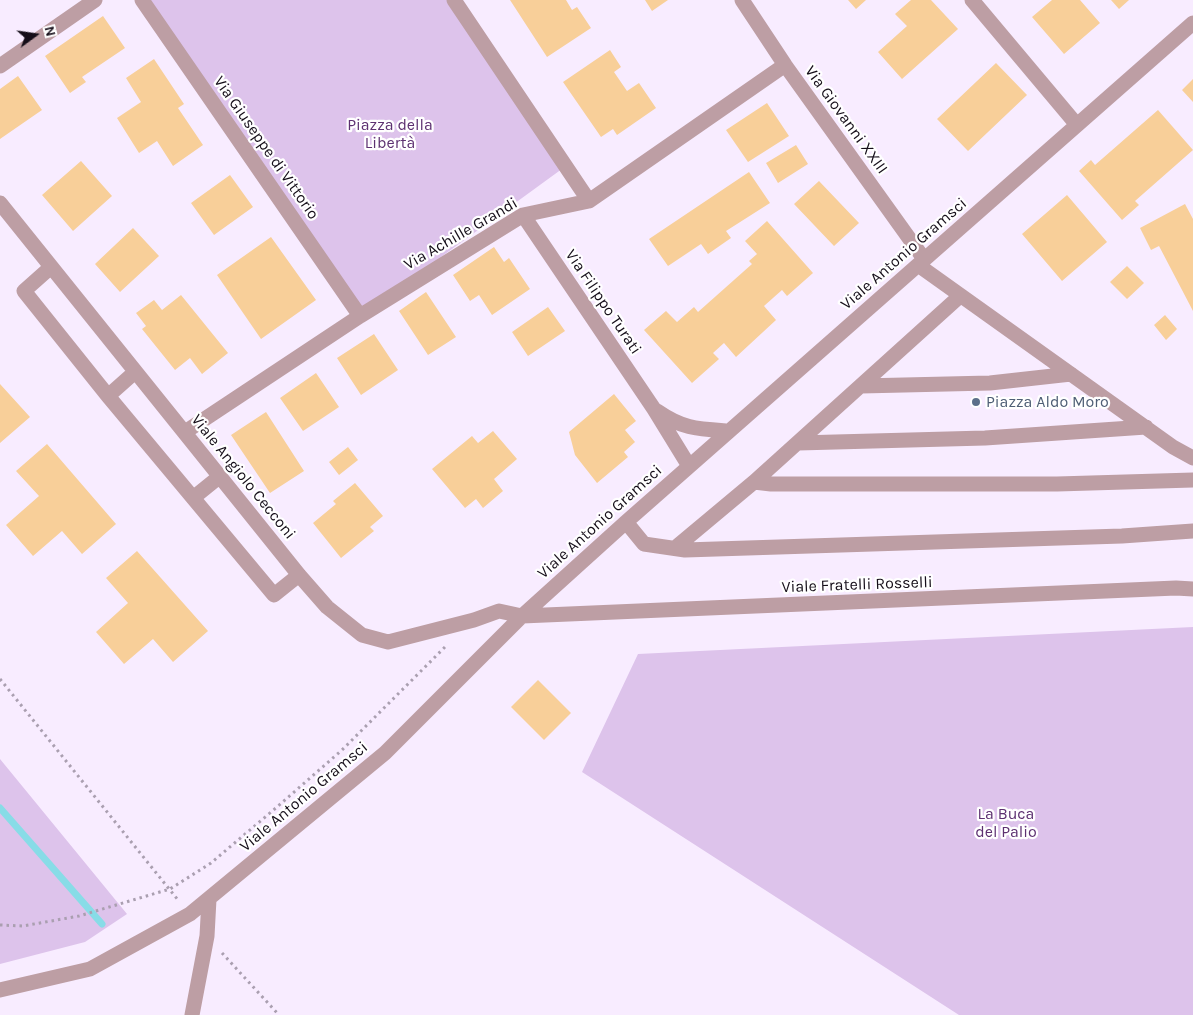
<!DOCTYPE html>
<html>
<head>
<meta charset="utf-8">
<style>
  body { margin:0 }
  #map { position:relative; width:1193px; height:1015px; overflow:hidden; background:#f8ecff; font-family:Karla,sans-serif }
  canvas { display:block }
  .north { position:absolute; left:10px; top:10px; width:50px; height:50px; -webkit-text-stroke:4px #fff; paint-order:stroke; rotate:76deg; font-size:14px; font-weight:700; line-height:20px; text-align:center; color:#150e19 }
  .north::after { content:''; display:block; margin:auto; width:18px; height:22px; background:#150e19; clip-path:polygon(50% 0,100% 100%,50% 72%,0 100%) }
</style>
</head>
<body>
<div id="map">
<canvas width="1193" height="1015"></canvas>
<div class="north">N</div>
</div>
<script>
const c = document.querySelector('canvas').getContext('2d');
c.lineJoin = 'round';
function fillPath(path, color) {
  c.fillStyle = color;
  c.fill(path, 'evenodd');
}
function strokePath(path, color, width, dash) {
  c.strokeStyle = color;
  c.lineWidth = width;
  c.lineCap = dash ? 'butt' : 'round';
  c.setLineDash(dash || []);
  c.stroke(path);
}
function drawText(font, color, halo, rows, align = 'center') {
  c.font = font + ' Karla,sans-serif';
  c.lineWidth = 4.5;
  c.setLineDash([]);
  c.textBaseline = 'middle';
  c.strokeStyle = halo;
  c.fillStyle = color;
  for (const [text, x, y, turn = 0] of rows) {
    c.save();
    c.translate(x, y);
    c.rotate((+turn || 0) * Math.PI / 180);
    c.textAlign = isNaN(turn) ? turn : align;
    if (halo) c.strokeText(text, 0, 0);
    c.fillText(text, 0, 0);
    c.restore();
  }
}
fillPath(new Path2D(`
  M142 0H454L566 166 360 316Z
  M1193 627V1015H959L582 772 638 654Z
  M0 759 127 914 85 942 0 964Z`), '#ddc3eb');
strokePath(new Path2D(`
  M0 808 102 924`), '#88dce7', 7);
fillPath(new Path2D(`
  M510 0H566L572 10 577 7 591 28 547 57Z
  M645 0H668L652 11Z
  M848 0H866L856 9Z
  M911 0H931L958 29 902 79 878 52 907 26 895 14Z
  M1052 0H1080L1100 23 1064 54 1032 17Z
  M1111 0H1129L1119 9Z
  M103 16 125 48 82 77 86 82 70 93 45 56Z
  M610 50 621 67 614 72 627 91 639 83 656 108 617 135 613 129 601 137 563 82Z
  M154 59 184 104 178 108 203 145 173 166 157 141 139 153 117 118 141 102 126 78Z
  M996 63 1027 95 968 151 937 119Z
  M18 76 42 110 0 139V89Z
  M1193 79V102L1182 90Z
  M767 103 789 136 748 162 726 130Z
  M1158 110 1193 150 1135 201 1139 205 1122 220 1079 171 1091 160 1095 165Z
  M796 145 808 164 778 183 766 163Z
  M81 161 112 196 73 231 42 195Z
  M749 172 770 203 726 231 731 238 708 254 701 244 668 266 649 239Z
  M230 175 253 207 214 235 191 203Z
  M819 181 859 223 834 246 794 204Z
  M1067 195 1107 242 1062 281 1022 234Z
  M1185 204 1193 219V311L1159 246 1151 250 1140 228Z
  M767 221 813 273 787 296 782 290 764 306 776 320 736 357 724 343 713 353 719 359 692 383 644 330 666 311 677 322 694 307 698 312 752 264 749 261 757 254 745 241Z
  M133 228 159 256 120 292 95 264Z
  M271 237 316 300 261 339 217 275Z
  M494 247 504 262 509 258 530 289 492 315 479 295 470 301 453 275Z
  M1127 266 1144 283 1127 299 1110 282Z
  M426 292 456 337 428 355 399 311Z
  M181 295 228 353 202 374 190 358 175 370 142 329 146 326 136 313 154 300 162 310Z
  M548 307 565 331 528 356 512 332Z
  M1165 315 1177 329 1166 340 1154 325Z
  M374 334 398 370 361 395 337 358Z
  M316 373 339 407 303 431 280 398Z
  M0 384 30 417 0 443Z
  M614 394 636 421 625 430 635 442 624 452 628 457 597 483 575 455 569 432Z
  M266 412 304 471 270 493 231 435Z
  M493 431 517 459 494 479 503 491 483 508 476 499 465 508 432 469 472 436 478 443Z
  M47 444 116 524 82 554 62 531 33 556 6 525 39 496 16 471Z
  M348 447 358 460 339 475 329 462Z
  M355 483 383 516 370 527 374 531 341 558 313 523 336 504 333 501Z
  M137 551 208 631 173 662 153 639 124 664 96 632 128 603 106 578Z
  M538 680 571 713 544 740 511 707Z`), '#f8cf99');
strokePath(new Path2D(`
  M0 679 178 900
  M0 925 23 926 79 916 170 889 211 863 277 807 342 750 445 647
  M222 953 279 1015`), '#aa9fb0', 3, [2.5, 4]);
strokePath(new Path2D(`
  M142 0 360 316
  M454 0 589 201
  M742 0 785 65 924 259
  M972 0 1077 125
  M0 66 95 0
  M0 203 299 575 327 607 362 635 388 642 474 620 499 611 522 616 1176 588 1193 589
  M523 215 654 409 689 466
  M918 265 1173 447 1193 458
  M51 267 24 291 108 396 274 595 299 575
  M861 386 990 383 1071 374
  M108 396 135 372
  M657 411C683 429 697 429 728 431
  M185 432 360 316 523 215 589 201 785 65
  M798 443 985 438 1146 427
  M754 482 771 484H1057L1193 480
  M193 498 219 477
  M626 522 644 544 685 550 1122 536 1193 531
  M675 548 754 482 960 296
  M0 990 90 969 190 914 385 753 522 616 626 522 1193 23
  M192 1015 207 936 209 899`), '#bd9ea4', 15);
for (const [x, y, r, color] of [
  [976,402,5,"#5c6f8a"]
]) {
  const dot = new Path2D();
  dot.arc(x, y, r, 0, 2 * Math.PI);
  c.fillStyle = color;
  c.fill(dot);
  strokePath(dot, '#fff', 2);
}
drawText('16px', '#150e19', '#fff', [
  ["Via Giovanni XXIII",846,120,54],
  ["Via Giuseppe di Vittorio",266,148,55],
  ["Via Achille Grandi",461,234,-30],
  ["Viale Antonio Gramsci",904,254,-41],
  ["Via Filippo Turati",603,302,56],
  ["Viale Angiolo Cecconi",243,477,51],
  ["Viale Antonio Gramsci",600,522,-42],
  ["Viale Fratelli Rosselli",857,585,-2],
  ["Viale Antonio Gramsci",304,797,-40]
]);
drawText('16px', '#5d3171', '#fff', [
  ["Piazza della",390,125],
  ["Libertà",390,143],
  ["La Buca",1006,814],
  ["del Palio",1006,832]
]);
drawText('16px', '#4e5e75', '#fff', [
  ["Piazza Aldo Moro",986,402]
], 'left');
</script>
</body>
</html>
